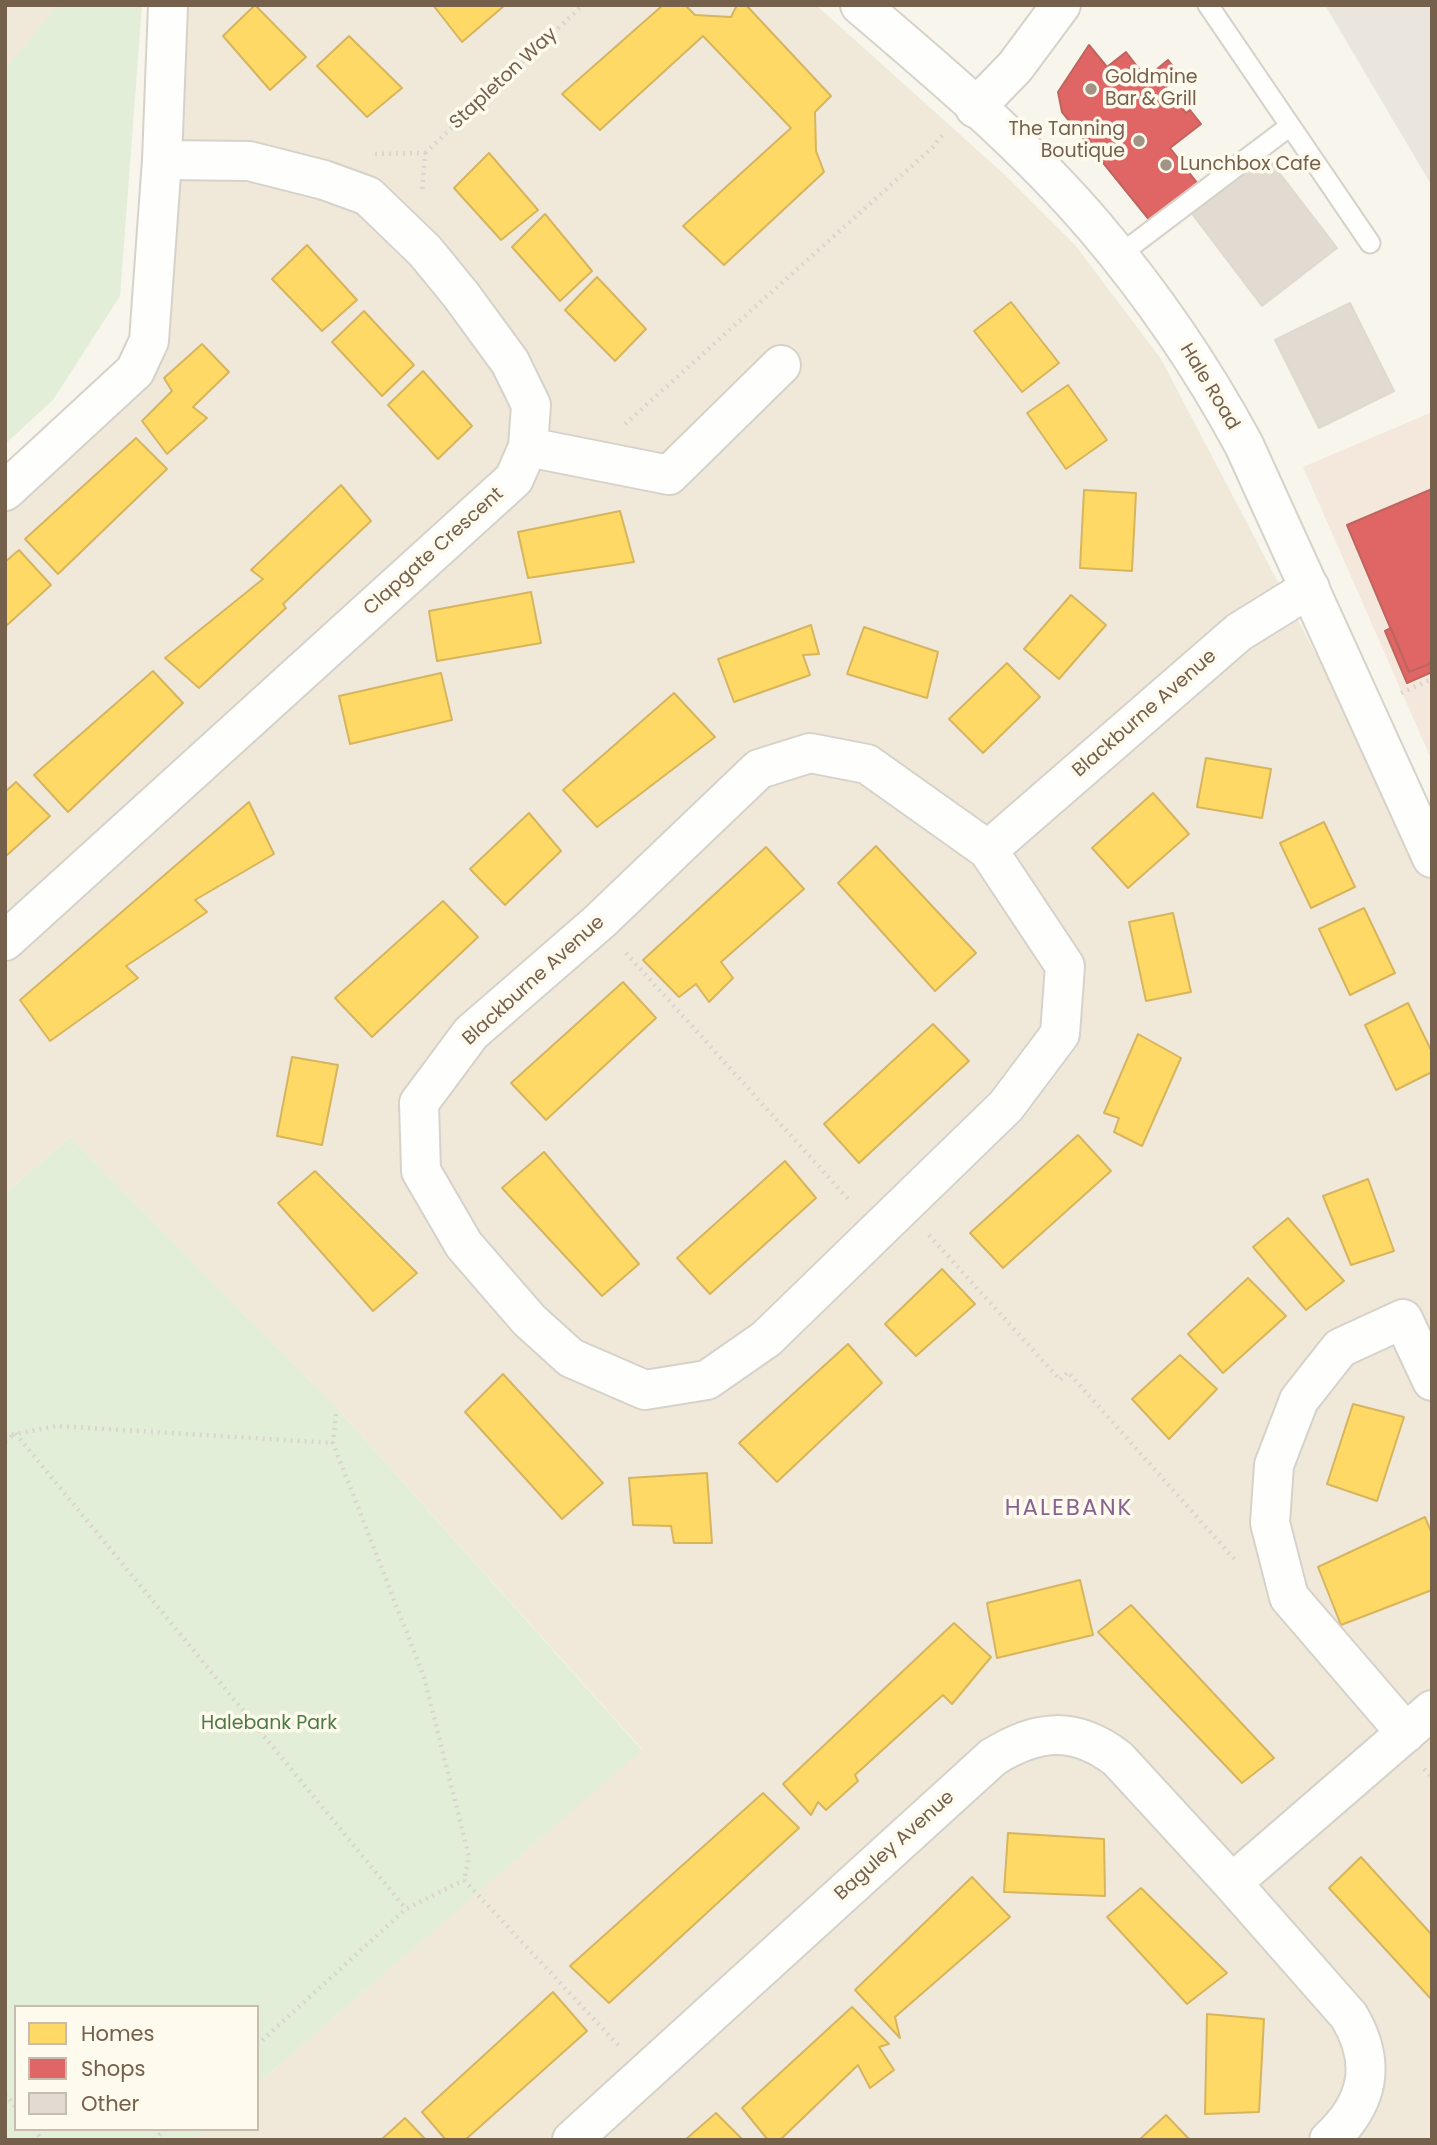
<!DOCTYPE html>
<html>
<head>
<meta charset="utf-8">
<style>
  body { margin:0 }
  #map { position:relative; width:1437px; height:2145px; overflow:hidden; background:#f7f5ec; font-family:Poppins,sans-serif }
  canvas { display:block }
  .frame { position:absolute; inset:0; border:7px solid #75604c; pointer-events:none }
  .legend { position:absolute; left:14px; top:2005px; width:245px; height:126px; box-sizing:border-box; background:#fefaee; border:2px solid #c7bcad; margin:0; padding:9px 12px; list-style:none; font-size:21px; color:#75604c }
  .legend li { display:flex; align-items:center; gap:14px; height:35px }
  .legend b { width:35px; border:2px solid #c7bcad }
</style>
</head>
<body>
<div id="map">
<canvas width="1437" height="2145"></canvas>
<div class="frame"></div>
<ul class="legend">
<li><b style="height:19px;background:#ffd966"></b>Homes</li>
<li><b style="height:19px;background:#e06666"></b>Shops</li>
<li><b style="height:19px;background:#e1dbd1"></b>Other</li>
</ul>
</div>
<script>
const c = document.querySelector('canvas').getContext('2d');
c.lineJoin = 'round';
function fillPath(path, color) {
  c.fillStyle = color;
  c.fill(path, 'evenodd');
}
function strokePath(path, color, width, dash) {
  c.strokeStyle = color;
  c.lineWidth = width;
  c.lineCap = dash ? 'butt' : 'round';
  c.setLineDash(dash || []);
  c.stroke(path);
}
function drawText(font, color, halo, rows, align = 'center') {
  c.font = font + ' Poppins,sans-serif';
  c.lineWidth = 7;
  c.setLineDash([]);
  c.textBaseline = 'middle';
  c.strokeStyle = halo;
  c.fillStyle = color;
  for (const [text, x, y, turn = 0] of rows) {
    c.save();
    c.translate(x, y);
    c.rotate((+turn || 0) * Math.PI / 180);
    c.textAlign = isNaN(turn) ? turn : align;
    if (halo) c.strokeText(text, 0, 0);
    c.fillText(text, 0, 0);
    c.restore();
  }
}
fillPath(new Path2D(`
  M5 5H66L5 85Z
  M168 5H816L1005 175 1075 245 1161 359 1432 876V2140H194L206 2129H257V2084L642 1749 335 1406 70 1137 5 1194V491L135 371Z`), '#f0e9da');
fillPath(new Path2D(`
  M1432 412V761L1303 467Z`), '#f4e8dd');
fillPath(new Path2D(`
  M1325 5H1432V186Z`), '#eae5dd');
fillPath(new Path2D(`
  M58 5H142L120 296 53 400 5 444V69Z
  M70 1137 335 1406 642 1750 257 2084V2007H16V2129H206L194 2140H5V1194Z`), '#e2eed7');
const homes = new Path2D(`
  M255 5 306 57 270 90 223 36Z
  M433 5H505L462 42Z
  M663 5H685L695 15 731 17 737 5H746L831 96 815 112 816 151 824 172 724 265 683 226 791 128 703 36 600 130 562 94Z
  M349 36 402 88 367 117 317 66Z
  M489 153 538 210 501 240 454 188Z
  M545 214 592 271 560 301 512 247Z
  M307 245 357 300 322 331 272 279Z
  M597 277 646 329 615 361 565 310Z
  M1011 302 1059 363 1022 392 974 331Z
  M364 311 414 365 382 396 332 342Z
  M202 344 229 372 193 407 207 418 167 454 142 421 172 391 164 378Z
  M423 371 472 426 438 459 388 405Z
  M1068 385 1107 440 1066 469 1027 413Z
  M136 438 167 469 58 574 25 539Z
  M341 485 371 521 283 604 286 608 199 688 165 658 263 579 251 570Z
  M1084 490 1136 493 1132 571 1080 568Z
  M620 511 634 562 528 578 518 532Z
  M19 550 51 585 5 627V562Z
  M531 592 541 643 437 661 429 611Z
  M1071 595 1106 625 1059 679 1024 649Z
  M811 625 819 654 803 655 810 675 734 702 718 659Z
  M864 627 938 652 927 698 847 674Z
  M1007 663 1040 697 983 753 949 719Z
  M153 671 183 703 68 812 34 775Z
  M441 673 452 720 350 744 339 696Z
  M674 693 715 737 597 827 563 790Z
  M1206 758 1271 769 1262 818 1197 807Z
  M16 782 50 816 5 857V792Z
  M1153 793 1189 834 1128 888 1092 848Z
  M249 802 274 854 195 900 207 912 126 966 138 978 50 1041 20 1000Z
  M529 813 561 851 505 905 470 869Z
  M1324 822 1355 887 1311 908 1280 843Z
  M876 846 976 953 935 991 838 883Z
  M766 847 804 889 721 962 733 978 709 1002 696 984 679 997 643 960Z
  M443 901 478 937 372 1037 335 998Z
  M1364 908 1395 973 1350 995 1319 929Z
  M1173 913 1191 992 1146 1001 1129 922Z
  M623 982 656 1018 546 1120 511 1083Z
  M1408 1003 1432 1052V1072L1396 1090 1365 1025Z
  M933 1024 969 1061 859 1163 824 1124Z
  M1138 1034 1181 1058 1142 1146 1114 1132 1119 1118 1104 1113Z
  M292 1057 338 1065 322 1145 277 1136Z
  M1078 1135 1111 1171 1003 1268 970 1233Z
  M544 1152 639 1264 602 1296 502 1188Z
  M785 1161 816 1198 710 1294 677 1258Z
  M315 1171 417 1273 373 1311 278 1203Z
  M1368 1179 1394 1251 1351 1265 1323 1196Z
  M1288 1218 1344 1281 1306 1310 1253 1247Z
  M942 1269 975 1304 916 1356 885 1324Z
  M1248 1278 1286 1316 1223 1373 1188 1334Z
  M848 1344 882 1383 777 1482 739 1443Z
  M1180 1355 1217 1389 1169 1439 1132 1399Z
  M503 1374 603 1483 562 1519 465 1412Z
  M1353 1404 1404 1417 1377 1501 1327 1484Z
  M707 1473 712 1543H674L671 1526 633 1525 629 1478Z
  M1425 1517 1432 1534V1590L1341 1625 1318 1567Z
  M1080 1580 1093 1635 997 1658 987 1603Z
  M1131 1605 1274 1758 1242 1783 1098 1632Z
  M954 1623 991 1657 952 1704 943 1695 855 1775 858 1781 826 1810 818 1802 811 1815 783 1784Z
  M763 1793 799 1828 609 2003 570 1966Z
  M1008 1833 1104 1839 1105 1896 1004 1892Z
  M1361 1857 1432 1935V2000L1329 1888Z
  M972 1877 1010 1917 895 2017 900 2038 855 1990Z
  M1141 1888 1227 1973 1187 2004 1107 1917Z
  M553 1992 587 2031 465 2140H446L422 2112Z
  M852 2007 889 2044 879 2047 894 2070 870 2088 858 2065 780 2140H768L742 2108Z
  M1207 2014 1264 2019 1259 2112 1205 2114Z
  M716 2113 743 2140H685Z
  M1166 2115 1190 2140H1139Z
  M405 2118 426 2140H381Z`);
fillPath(homes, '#ffd966');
strokePath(homes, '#d6b55e', 2);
const shops = new Path2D(`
  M1089 45 1107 67 1126 52 1146 78 1168 60 1180 75 1165 88 1186 113 1190 110 1201 124 1170 148 1198 184 1151 222 1062 112 1058 92Z
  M1432 489V663L1409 672 1347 525Z
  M1391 628 1409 672 1432 663V672L1407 683 1385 631Z`);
fillPath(shops, '#e06666');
strokePath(shops, '#c0645e', 2);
const building = new Path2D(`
  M1264 153 1337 248 1262 306 1190 211Z
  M1350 303 1394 391 1319 428 1275 340Z`);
fillPath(building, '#e1dbd1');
strokePath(building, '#e0d9ce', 2);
const lane = new Path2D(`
  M1208 5 1370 243
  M1118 256 1290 126`);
const street = new Path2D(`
  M975 108 1015 67 1061 5
  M528 447 669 475 781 365
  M5 491 135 371 149 341 162 160 168 5
  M810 753 867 764 988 850 1065 966 1060 1034 1006 1106 766 1339 707 1380 645 1390 571 1358 529 1320 464 1245 421 1171 419 1103 471 1033 599 922 759 769Z
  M988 850 1239 632 1310 588
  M5 941 514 479 528 447 531 405 510 362 461 295 425 251 368 196 324 180 249 161 162 160
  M1406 1733 1289 1597 1270 1523 1274 1465 1299 1400 1340 1348 1403 1319 1432 1381
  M1232 1883 1432 1710
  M572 2140 993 1757C1038 1729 1075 1726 1118 1759L1232 1883 1349 2016C1377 2063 1369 2103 1329 2140`);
const secondary = new Path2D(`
  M860 5C940 73 1027 147 1095 227 1152 294 1202 367 1244 445L1432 858`);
strokePath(lane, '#d6d2ca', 23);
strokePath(street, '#d6d2ca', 42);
strokePath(secondary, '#d7d2ca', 42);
strokePath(new Path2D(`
  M425 153 583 5
  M375 154 425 153 422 192
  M625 424 933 147 944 133
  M1401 693 1432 679
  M626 953 850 1201
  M929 1235 1060 1380 1068 1372 1237 1562
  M336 1414 333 1443 424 1677 469 1857 464 1880
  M5 1436 57 1426 333 1443
  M5 1442 15 1433 406 1909
  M1424 1769 1432 1777
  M464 1880 619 2046
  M257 2045 406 1909 464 1880
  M5 2094 16 2107
  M34 2129 42 2140
  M154 2140 165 2129`), '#dad5ce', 4.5, [2, 5]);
strokePath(lane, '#fefefc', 19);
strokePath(street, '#fefefc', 38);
strokePath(secondary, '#fefefc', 38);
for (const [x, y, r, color] of [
  [1091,89,7,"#a29484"],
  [1139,141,7,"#a29484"],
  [1166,165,7,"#a29484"]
]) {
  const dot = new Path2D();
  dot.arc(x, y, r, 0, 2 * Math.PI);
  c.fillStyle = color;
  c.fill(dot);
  strokePath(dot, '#fefaee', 2.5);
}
drawText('19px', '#75604c', '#fefaee', [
  ["Goldmine",1105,78],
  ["Bar & Grill",1105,100],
  ["The Tanning",1125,130,"right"],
  ["Boutique",1125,152,"right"],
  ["Lunchbox Cafe",1180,165]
], 'left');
drawText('19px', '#75604c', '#fefaee', [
  ["Stapleton Way",504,79,-43],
  ["Hale Road",1209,387,59],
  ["Clapgate Crescent",434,552,-42],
  ["Blackburne Avenue",1145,714,-41],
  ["Blackburne Avenue",534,981,-42],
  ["Baguley Avenue",895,1846,-42]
]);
drawText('19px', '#4d7a44', '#fefaee', [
  ["Halebank Park",269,1724]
]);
c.letterSpacing = '2px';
drawText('23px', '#886591', '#fefaee', [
  ["HALEBANK",1069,1509]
]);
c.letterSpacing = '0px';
</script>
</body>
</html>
